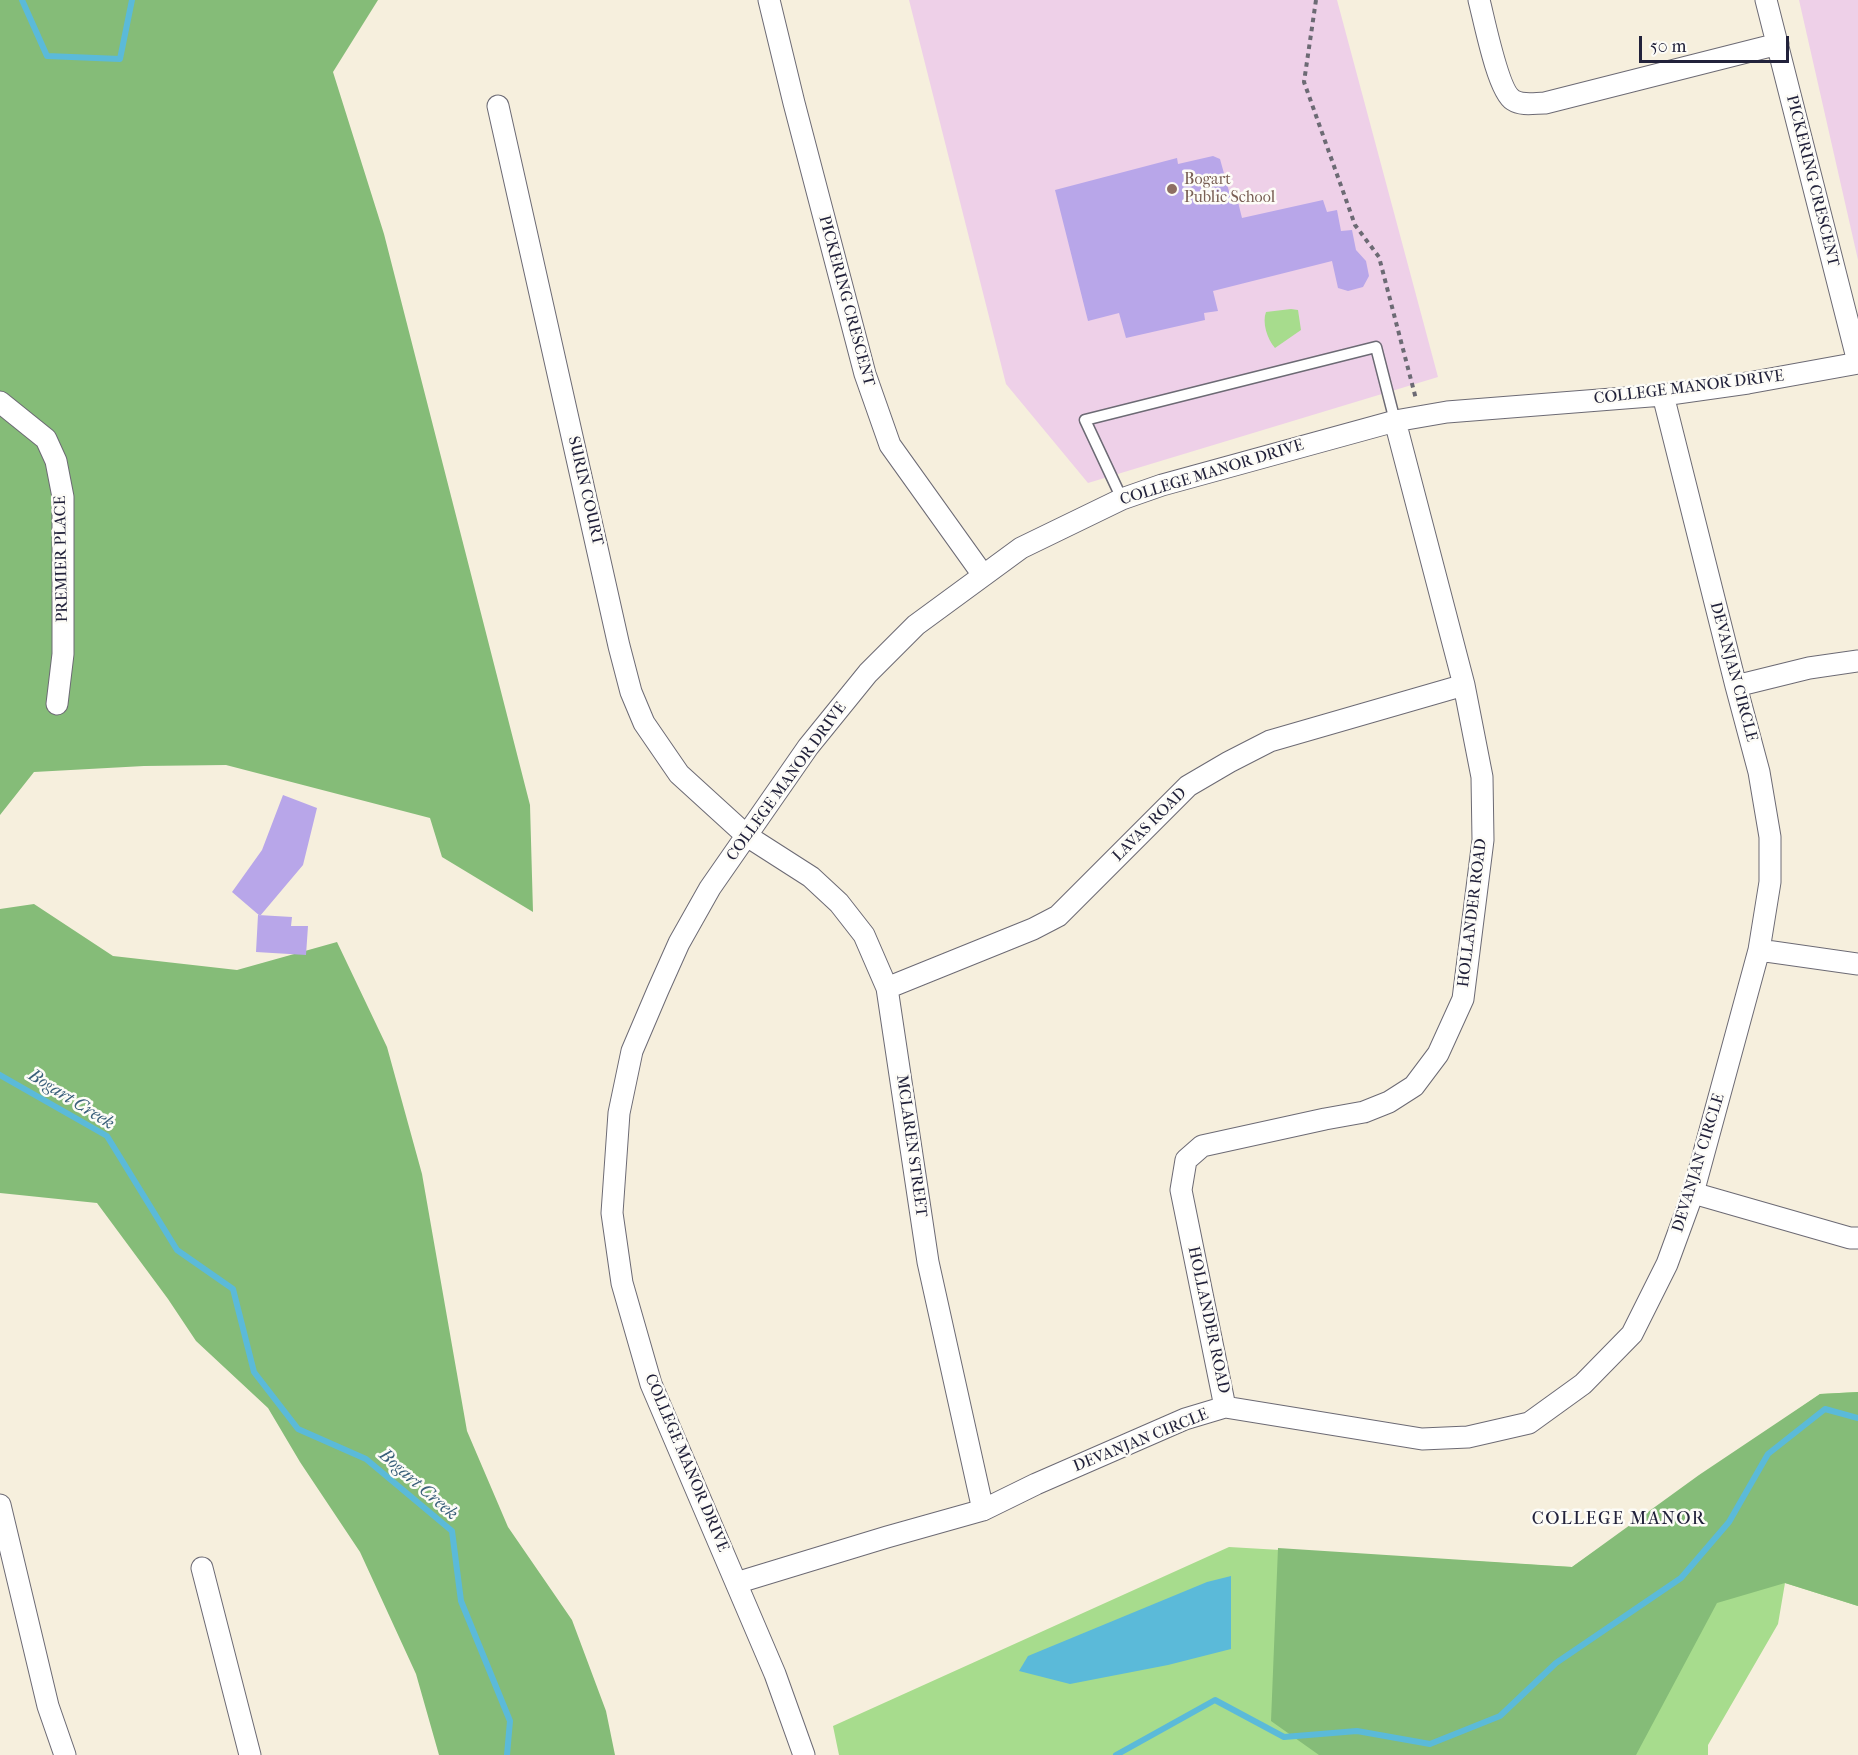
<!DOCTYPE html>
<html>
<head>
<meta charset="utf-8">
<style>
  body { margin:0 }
  #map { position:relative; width:1858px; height:1755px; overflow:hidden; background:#f6efdd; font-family:"IM FELL French Canon",serif }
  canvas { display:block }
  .scale { position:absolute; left:1639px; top:36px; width:150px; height:27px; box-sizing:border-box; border:3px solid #22223b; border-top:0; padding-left:8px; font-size:18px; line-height:21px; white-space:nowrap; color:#22223b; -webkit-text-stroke:4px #fdfcf7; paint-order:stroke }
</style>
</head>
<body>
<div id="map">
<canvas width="1858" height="1755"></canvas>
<div class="scale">50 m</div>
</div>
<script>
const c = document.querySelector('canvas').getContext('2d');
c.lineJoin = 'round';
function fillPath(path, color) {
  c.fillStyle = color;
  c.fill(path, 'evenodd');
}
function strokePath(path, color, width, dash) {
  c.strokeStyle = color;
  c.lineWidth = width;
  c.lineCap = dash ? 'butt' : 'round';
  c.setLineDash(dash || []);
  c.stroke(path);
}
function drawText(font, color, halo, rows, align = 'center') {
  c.font = font + ' "IM FELL French Canon",serif';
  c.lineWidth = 5;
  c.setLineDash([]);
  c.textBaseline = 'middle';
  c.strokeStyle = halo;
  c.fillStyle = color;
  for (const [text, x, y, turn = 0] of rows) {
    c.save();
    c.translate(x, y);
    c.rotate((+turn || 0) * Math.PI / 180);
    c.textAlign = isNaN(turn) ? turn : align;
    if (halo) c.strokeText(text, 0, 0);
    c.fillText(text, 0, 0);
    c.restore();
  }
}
fillPath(new Path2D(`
  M909 0H1337L1438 377 1088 483 1006 384Z
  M1799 0H1858V260Z`), '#eed0e8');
fillPath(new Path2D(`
  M1291 309 1298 310 1301 330 1275 348C1267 339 1262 322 1266 312Z
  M1858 1392V1606L1785 1583 1778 1624 1708 1745V1755H839L833 1726 1229 1547 1572 1567 1820 1394Z`), '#a7dc8d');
fillPath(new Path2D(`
  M0 0H378L333 72 384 234 530 805 533 912 442 857 430 818 226 765 144 766 34 772 0 815Z
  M34 904 113 956 237 970 337 942 387 1047 422 1174 467 1431 508 1527 572 1620 606 1711 615 1755H439L416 1674 360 1552 300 1462 268 1408 196 1341 168 1299 97 1203 0 1193V909Z
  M1858 1392V1606L1785 1583 1717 1603 1636 1755H1319L1271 1721 1278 1548 1572 1567 1699 1475 1820 1394Z`), '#85bc78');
fillPath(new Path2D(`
  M1231 1576V1649L1168 1665 1070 1684 1019 1671 1028 1656 1207 1582Z`), '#5bbad9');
strokePath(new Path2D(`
  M22 0 47 56 120 59 132 0
  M0 1075 107 1136 177 1250 233 1289 254 1372 298 1429 366 1459 452 1531 461 1601 510 1721 507 1755
  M1116 1755 1215 1700 1284 1737 1357 1731 1430 1744 1500 1716 1556 1663 1681 1578 1729 1522 1768 1454 1825 1409 1858 1418`), '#5bbad9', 6);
fillPath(new Path2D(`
  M1213 156 1220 159 1230 195 1236 194 1242 218 1323 200 1327 212 1337 210 1341 231 1352 230 1356 250 1366 261 1369 276 1363 287 1348 291 1338 288 1332 261 1213 291 1218 311 1204 313 1205 320 1126 338 1119 313 1088 321 1055 190 1177 158 1178 164Z
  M283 795 317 808 303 865 260 916 232 892 262 850Z
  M258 915 292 917 291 926H308L306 955 256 952Z`), '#b8a6e9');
const service = new Path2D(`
  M1122 499 1085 420 1376 347 1395 421`);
const minor = new Path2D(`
  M769 0 794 103 865 374 890 445 983 575
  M1479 0C1484 19 1498 91 1513 100 1522 106 1535 103 1545 103L1778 44
  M1766 0 1858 362
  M498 106 619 646 631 692 644 723 679 774 747 836 811 877 839 903 864 935 887 988 928 1262 983 1510
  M0 402 46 439 56 461 63 497V654L57 704
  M1736 686 1809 668 1858 661
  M1759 950 1858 964
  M887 988 1033 929 1058 916 1188 786 1229 762 1270 741 1464 685
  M1693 1193 1850 1238H1858
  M1225 1407 1181 1190 1186 1160 1202 1146 1325 1119 1364 1112 1389 1102 1414 1086 1438 1054 1463 999 1483 840 1482 777 1464 685 1395 421
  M0 1505 48 1706 65 1755
  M202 1568 250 1755
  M736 1583 887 1537 983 1510 1036 1484 1185 1419 1225 1407 1422 1439 1468 1437 1529 1423 1583 1384 1632 1334 1667 1264 1693 1193 1759 950 1770 882V837L1759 772 1736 686 1663 395
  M804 1755 775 1674 651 1384 622 1283 612 1213 619 1113 632 1051 658 990 679 943 710 888 808 747 868 673 916 625 1021 548 1122 499 1162 485 1395 421 1447 412 1663 395 1748 383 1858 363`);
strokePath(service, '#6c6a74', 13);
strokePath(minor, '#6c6a74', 23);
strokePath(new Path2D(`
  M1316 0 1304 82 1355 225 1379 257 1416 399`), '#6c6a74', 4, [4.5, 4.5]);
strokePath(service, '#fff', 10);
strokePath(minor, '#fff', 21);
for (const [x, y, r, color] of [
  [1172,189,6,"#8d6e63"]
]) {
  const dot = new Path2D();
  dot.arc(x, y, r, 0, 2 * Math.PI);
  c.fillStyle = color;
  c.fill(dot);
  strokePath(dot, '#fdfcf7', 2);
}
drawText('16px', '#785e54', '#fdfcf7', [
  ["Bogart",1184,180],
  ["Public School",1184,198]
], 'left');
drawText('16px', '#22223b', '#fdfcf7', [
  ["PICKERING CRESCENT",1812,181,76],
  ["PICKERING CRESCENT",846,301,75],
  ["COLLEGE MANOR DRIVE",1689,388,-7],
  ["COLLEGE MANOR DRIVE",1212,473,-17],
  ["SURIN COURT",585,491,77],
  ["PREMIER PLACE",62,559,-91],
  ["DEVANJAN CIRCLE",1733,672,75],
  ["COLLEGE MANOR DRIVE",787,782,-54],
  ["LAVAS ROAD",1150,825,-45],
  ["HOLLANDER ROAD",1473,913,-83],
  ["MCLAREN STREET",911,1146,82],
  ["DEVANJAN CIRCLE",1699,1163,-73],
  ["HOLLANDER ROAD",1208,1320,78],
  ["DEVANJAN CIRCLE",1141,1441,-22],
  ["COLLEGE MANOR DRIVE",686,1463,67]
]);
drawText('italic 18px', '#395f7a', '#fdfcf7', [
  ["Bogart Creek",71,1100,32],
  ["Bogart Creek",418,1485,41]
]);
c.letterSpacing = '1.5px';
drawText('18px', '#22223b', '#fdfcf7', [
  ["COLLEGE MANOR",1619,1520]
]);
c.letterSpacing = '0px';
</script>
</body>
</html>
